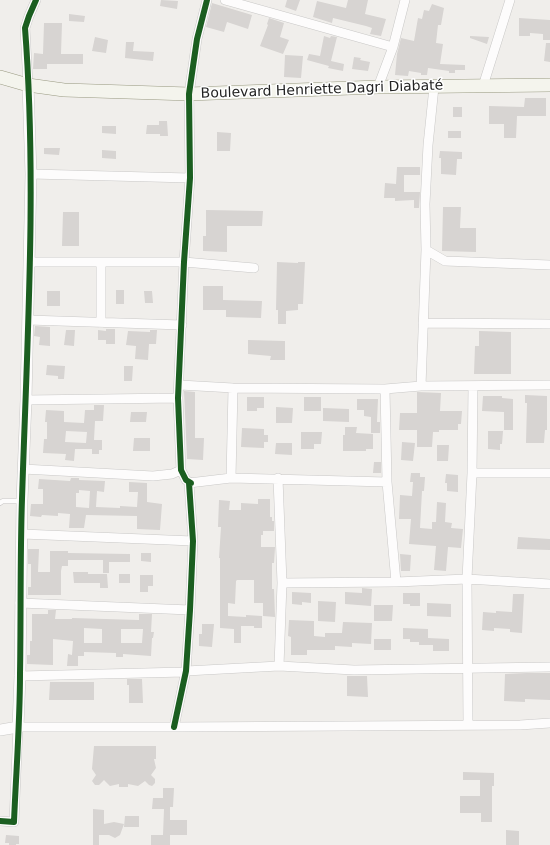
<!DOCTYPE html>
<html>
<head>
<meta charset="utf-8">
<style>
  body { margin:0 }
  canvas { display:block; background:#f0eeeb }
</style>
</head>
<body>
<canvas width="550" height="845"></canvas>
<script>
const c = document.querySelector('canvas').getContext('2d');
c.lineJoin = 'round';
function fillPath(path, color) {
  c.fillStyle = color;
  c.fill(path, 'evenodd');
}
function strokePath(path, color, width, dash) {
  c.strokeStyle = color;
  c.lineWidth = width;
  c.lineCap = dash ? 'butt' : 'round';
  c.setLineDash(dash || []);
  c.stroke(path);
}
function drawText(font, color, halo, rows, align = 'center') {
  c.font = font + ' "DejaVu Sans",sans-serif';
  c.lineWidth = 3;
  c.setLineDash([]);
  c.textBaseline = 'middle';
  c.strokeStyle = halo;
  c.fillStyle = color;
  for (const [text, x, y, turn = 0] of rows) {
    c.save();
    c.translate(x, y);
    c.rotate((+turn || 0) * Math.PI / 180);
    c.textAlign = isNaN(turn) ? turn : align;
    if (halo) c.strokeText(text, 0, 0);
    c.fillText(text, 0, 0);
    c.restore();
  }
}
fillPath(new Path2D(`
  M161 0 178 1 177 9 160 6Z
  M287 0H300L296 11 285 7Z
  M348 0H368L365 14 386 19 381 36 370 34 372 28 366 26 333 18 332 23 313 17 317 1 346 8Z
  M212 3 252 15 248 29 227 22 224 32 206 27Z
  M432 4 444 8 441 25H438L436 43 443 44 440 64 465 65V70H455V73H449V71L428 68 427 75H421V73L409 71 408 76 395 75 397 54 401 38 414 41 418 18 422 19 424 10 429 11Z
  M69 14 85 16 84 22 69 21Z
  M269 18 284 23 280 37 289 40 283 54 260 46 268 25 267 24Z
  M519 18 550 20V40H543V34L530 33V36H519Z
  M44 23H62L61 54H83V64H47V69H33L34 53 43 54Z
  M324 36 330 38 331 36 337 37 331 61 344 64 343 71 328 68 329 66 307 60 309 54 320 56Z
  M470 36 489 37 487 44 470 38Z
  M95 37 108 40 106 53 92 51Z
  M126 42H134L133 51 154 52 153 61 125 58Z
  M546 43H550V62L544 61Z
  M285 55 303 56 301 78 284 77Z
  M354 57 361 58 360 60 370 62 368 71 352 69Z
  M525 98H546V116H517L516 138H504V124H489V106L524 107Z
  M453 107H462V117H453Z
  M159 121H167L168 136H160V134H146L147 125H159Z
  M102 126H116V134L102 133Z
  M448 131H461V138H448Z
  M217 132 231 133 230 151H217Z
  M44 148H60L59 155 44 154Z
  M102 150 116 151V159L102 158Z
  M440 151 462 152V159H457L456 175 441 174V158H439Z
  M397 167H420V175H404V192H420L419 208H414V200L395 201V198H384L385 183 396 184Z
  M443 207H461L460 228H476V252L442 251Z
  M206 210 263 211 262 226H227V252L203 251V236H206Z
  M63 212H79V246H62Z
  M277 262 298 263V262H305L303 304H298V310L286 311V324H278V310H276Z
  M203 286H223V300L262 301 261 318 226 317V310H203Z
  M116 290H124V304H116Z
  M47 291H60V306H47Z
  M144 291H152L153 303H145Z
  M35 326 50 327V346L39 345 40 337 34 336Z
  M106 329H115V344H106V340H98V330L106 331Z
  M66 330H75L74 346 64 345Z
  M150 330H157L156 344H149L148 360 135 359 136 346 126 345 128 331 150 332Z
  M479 331 511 332V374H474L475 346H479Z
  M248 340 285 341V360H270L271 356 248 354Z
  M47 365 65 366 64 379H58V376L46 375Z
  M124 366H133L132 381H124Z
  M184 391 195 392V438H204L203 460 187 459Z
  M417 392 441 393 440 411H462L461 424H458V430H439V432H433L432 447H417V430H399L400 413H417Z
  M525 395 547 396V430H545L544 443H526L527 403H525Z
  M483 396H502V398L513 399V430H504V412L482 411Z
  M247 397H264V408H257V411H247Z
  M304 397H321V411H304Z
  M357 399H378L377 422H380V433H371V417L364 416V410H357Z
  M94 405H104L103 421H95L94 440H102V450H99V454H92V449H75L74 461 65 460 66 454 43 453 44 439H47V422H45L46 410 64 411V422L84 423 85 410H94ZM66 431 87 432 86 443 65 442Z
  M276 407 293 408 292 423H276Z
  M323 408 349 409V422L323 421Z
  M131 412H147L146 422H130Z
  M345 427H357L356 433 373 434V449H366V451H343V435H345Z
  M242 428 264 429V435H268V442H264V448L241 447Z
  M488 431H503L502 444H500V450L488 449Z
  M301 432H322L321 444H314V449H301Z
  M134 438H150V451H133Z
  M402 442 415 443 413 461 401 460Z
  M276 443H292V455L275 454Z
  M437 445H449L448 461H437Z
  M374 462H381V473H373Z
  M411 473H420V477H425L424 491H422L420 528 432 529V522H436L437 502 446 503 445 522 452 523 451 528 463 529 461 548 448 547 446 571 434 570 436 546 409 544 411 519H399L400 495 412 496 413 482H410Z
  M446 474 458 475V492L447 491V483H445Z
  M71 478H79V480L105 481 104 492 97 491 96 507 120 508V506L137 507 138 492H129V482L147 483V502L162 504 160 530 137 529V516L86 515 84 528H69L70 514 58 513V516L42 515 41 517 30 516 31 504H43V489H38L39 479 70 481ZM79 490 90 491 89 508 76 507V493H79Z
  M258 499H270V517H272V521H274V531H263V535H261V547H275L274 563H272V589H274L275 617 263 616V603H254V580H237L236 581 235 604 228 603V616L246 617V615L262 616V628H254V626H241V643H234V629L220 628V558H219L221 527H218L219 500 230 501 229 510H241V503L258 504Z
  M518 537 550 539V550L517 549Z
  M28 549H39L38 572H50V551H68V553L130 554V562H109V573H103V560H68V566H62L61 571V595H28V587H31V564H28Z
  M141 553H151V562L141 561Z
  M400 554 411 555 410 571H401Z
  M73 572H88V574H107L108 588H100V583H74Z
  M119 574H130V583H119Z
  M140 575H153V586H148V592H140Z
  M362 588 372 589 371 606 345 604V592L362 593Z
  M292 592 311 593V603L302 602V605L292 604Z
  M403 593H420V606H410V604H403Z
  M513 594H524L522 633 510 632V629L494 628V631L482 630 483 612 496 613V611L512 612Z
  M318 601 336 602 335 622 318 621Z
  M427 603 451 604V617L427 616Z
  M374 605H393L392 621H374Z
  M48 610H56L55 619H72V618L139 620V614H152L151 632H154L153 638H152L151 656 123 654V657H116V653L84 652V656H78V666H67L68 654 72 655 73 641 53 639V665L27 664V655H30V641H32V614H48ZM84 628 102 629V643H84ZM121 629H143L142 643H121Z
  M289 620 314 621V636L325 637V633H342L343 622 372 623 371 644 352 643V647L335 646V650H307V655H291V637L288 636Z
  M202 624H214L212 647 199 646V634H202Z
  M403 628 428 629V638L449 639V651H433V645H419V642H410V639H403Z
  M374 639H391V650H374Z
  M527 673H550V700L525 699V702L504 701 505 674Z
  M347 676H367L368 697 347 696Z
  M127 679H142L143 703H129V685H127Z
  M50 682H94V700H49Z
  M94 746H156V759H154L156 768 151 775 155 779V783L152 786 149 785 145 781 138 786 128 784V787H119V784L110 786 104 780 99 785H95L92 781 96 775 92 769Z
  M463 772 494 773V786H492V822H481V813H460V796H480V780H463Z
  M163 788H174L173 807H170V820H187V835H170V845H151V835H163L164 809H152L153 798H163Z
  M93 809 104 810V824L114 822 124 824 120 835 115 838 109 835H99V845H93Z
  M125 816H139V827H124Z
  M506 830 519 831V845H506Z
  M6 835 19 836V844H16V845H9V843H5Z`), '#d7d4d2');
const service = new Path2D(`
  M0 503 3 501H22`);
const minor = new Path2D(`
  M225 0 393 47
  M28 85 25 28 29 16 36 0
  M483 86 510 0
  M378 87 393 47 405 0
  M31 174 190 178
  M426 250 445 261 550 265
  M29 262H184L254 268
  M28 320 182 325
  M101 323V262
  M423 323 550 324
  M180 385 233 388 385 389 421 386 550 385
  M421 386 426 250 425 204 428 145 434 87
  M385 389 387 482 396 582
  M26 400 178 398
  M23 469 153 476 172 474 181 470
  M472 473H550
  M231 478 233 388
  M278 478 282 583 279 666
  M189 483 231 478 387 482
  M22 534 193 541
  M282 583 396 582 467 579 550 584
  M20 603 190 610
  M186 671 279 666 354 670 550 667
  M20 676 185 672
  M468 725 467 579 472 473 473 386
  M174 727 186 671 190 610 193 541 189 483H191L186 480 181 470 178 398 184 262 190 178 189 94 197 39 207 0
  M0 821 14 822 18 727H174L520 725 550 723`);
const tertiary = new Path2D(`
  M0 730 18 727 20 676 22 501 26 400 31 174 28 85`);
const secondary = new Path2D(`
  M0 77 28 85 64 90 189 94 378 87 550 85`);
strokePath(service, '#c9c8c7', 5.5);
strokePath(minor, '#c9c8c7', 10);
strokePath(tertiary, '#c9c8c7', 12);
strokePath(secondary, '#999a82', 14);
strokePath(service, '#fdfcfc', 4.5);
strokePath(minor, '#fdfcfc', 9);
strokePath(tertiary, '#fdfcfc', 11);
strokePath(secondary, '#f4f4ed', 13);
strokePath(new Path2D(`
  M174 727 186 671 190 610 193 541 189 483H191L186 480 181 470 178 398 184 262 190 178 189 94 197 39 207 0
  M0 821 14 822C16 773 20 723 20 674 21 616 20 557 22 499 27 342 37 184 25 28L29 16 36 0`), '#1b5e20', 6);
drawText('14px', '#222', '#fff', [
  ["Boulevard Henriette Dagri Diabaté",322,90,-2]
]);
</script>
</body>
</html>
